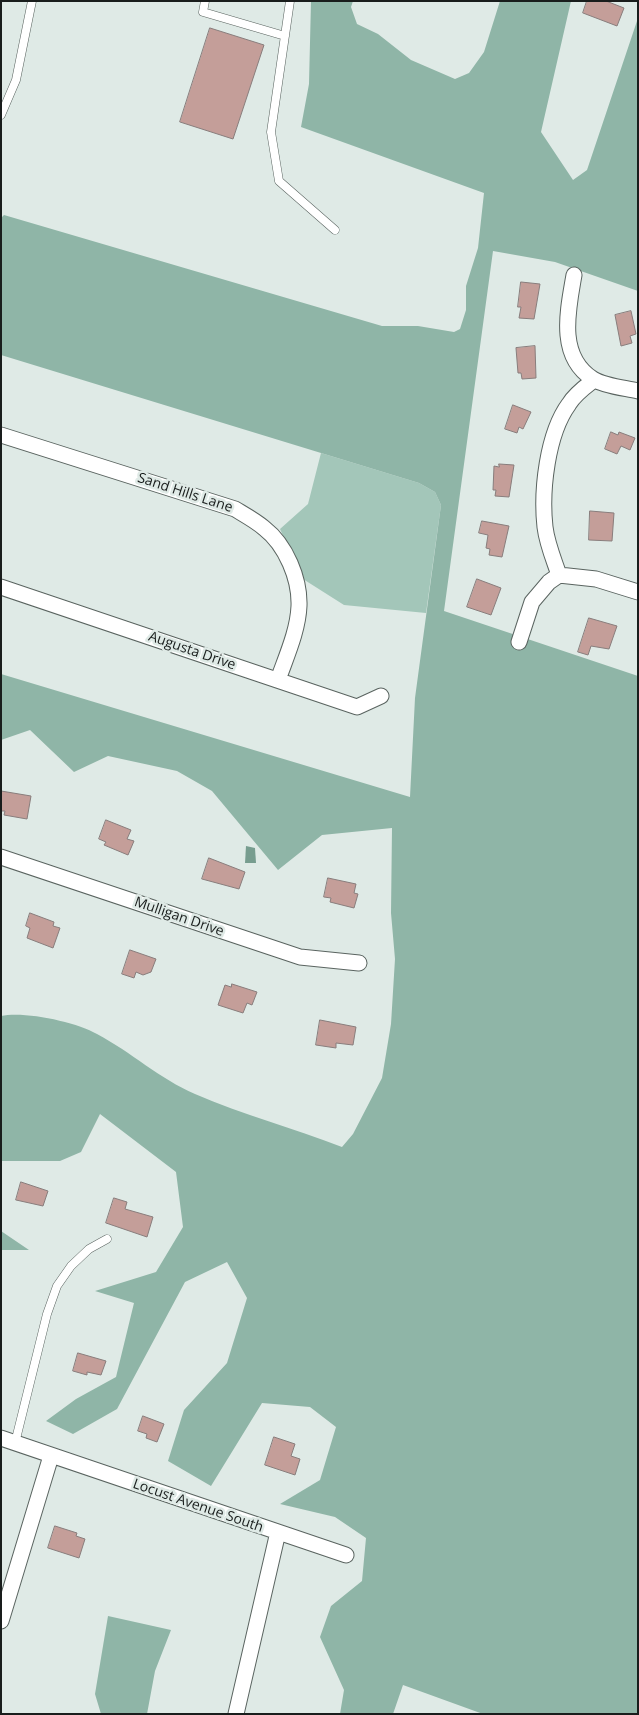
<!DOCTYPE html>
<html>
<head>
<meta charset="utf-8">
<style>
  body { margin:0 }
  #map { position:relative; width:639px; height:1715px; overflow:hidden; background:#dfeae6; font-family:"Open Sans",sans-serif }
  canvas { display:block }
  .frame { position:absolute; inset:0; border:2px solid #191d1c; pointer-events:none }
</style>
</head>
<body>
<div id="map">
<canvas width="639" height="1715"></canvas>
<div class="frame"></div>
</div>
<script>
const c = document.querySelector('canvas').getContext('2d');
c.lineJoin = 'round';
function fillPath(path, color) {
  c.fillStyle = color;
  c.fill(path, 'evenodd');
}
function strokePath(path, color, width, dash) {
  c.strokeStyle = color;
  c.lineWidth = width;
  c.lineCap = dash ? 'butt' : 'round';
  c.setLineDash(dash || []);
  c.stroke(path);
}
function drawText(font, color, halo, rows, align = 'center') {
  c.font = font + ' "Open Sans",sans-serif';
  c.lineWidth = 5;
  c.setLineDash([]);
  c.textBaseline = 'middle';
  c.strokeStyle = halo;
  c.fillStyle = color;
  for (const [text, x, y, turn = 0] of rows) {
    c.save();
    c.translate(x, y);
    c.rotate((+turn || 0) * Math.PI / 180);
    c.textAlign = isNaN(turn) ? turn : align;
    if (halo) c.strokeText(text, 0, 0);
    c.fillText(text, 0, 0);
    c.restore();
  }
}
fillPath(new Path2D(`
  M321 453 419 483 435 492 441 505 426 613 344 605 303 579 280 529 308 504Z`), '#a3c6b9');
fillPath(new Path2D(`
  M311 1H353L351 7 357 24 378 34 411 60 455 79 469 73 484 52 500 1H571L541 132 573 180 587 170 638 18V291L555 262 493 251 444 611 638 676V1714H483L403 1685 393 1714H340L344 1690 320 1637 331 1606 362 1581 366 1538 335 1517 280 1504 320 1480 336 1427 310 1407 262 1403 211 1486 168 1461 184 1410 227 1363 247 1298 227 1262 185 1282 117 1409 73 1434 46 1421 76 1399 116 1377 134 1303 95 1291 156 1272 183 1227 176 1172 100 1114 81 1152 60 1161H1V1016C25 1011 76 1022 97 1034 131 1052 160 1079 195 1094 243 1115 294 1128 342 1147L353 1134 382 1078 391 1024 395 959 391 913 392 828 322 835 278 870 212 791 177 771 108 756 74 772 30 730 1 740V674L410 797 415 698 441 505 435 492 419 483 1 355V218L4 215 382 326H418L454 332 460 329 466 310V286L478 248 484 193 301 127 309 84Z
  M1 1231 29 1250H1Z
  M108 1616 171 1630 155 1671 147 1714H101L95 1694Z`), '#8fb5a7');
fillPath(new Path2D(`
  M246 846 255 848 256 863H245Z`), '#779d8f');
const building = new Path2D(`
  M587 1H606L624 8 617 26 583 13Z
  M210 28 264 45 233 139 180 122Z
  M521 282 540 284 534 319 519 318 521 307H518Z
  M631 311 636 334 630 336 632 343 621 346 615 315Z
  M535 346 536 378 522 379 521 373H518L516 348Z
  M513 405 531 412 523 429 519 427 517 433 505 429Z
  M611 432 618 435 619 432 635 438 630 450 621 446 617 454 605 449Z
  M499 464 514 465 509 497 495 496 496 490H493L494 466 499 467Z
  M590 511 614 513 612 541 589 540Z
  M482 521 509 526 502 557 489 555 490 549 486 548 488 535 479 533Z
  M477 579 501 588 491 615 467 607Z
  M589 618 617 626 609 649 591 646 588 655 578 652Z
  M1 791 31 796 27 819 4 815 5 811H1Z
  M106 820 131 830 127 839 134 841 128 855 104 845 106 842 99 839Z
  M209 858 245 872 239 889 202 879Z
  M328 878 356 884 354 893 358 894 354 908 330 902 331 898 324 897Z
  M30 913 54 922 53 926 60 928 53 948 27 938 30 928 26 926Z
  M130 950 156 959 151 972 143 975 136 972 134 978 122 974Z
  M232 984 257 992 252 1005 247 1003 243 1013 218 1005 225 985 231 987Z
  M320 1020 356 1027 353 1045 336 1043V1048L316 1045Z
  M21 1182 48 1191 43 1206 16 1200Z
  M114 1198 127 1202 125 1209 153 1217 147 1237 106 1223Z
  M78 1353 106 1361 101 1375 87 1372V1375L73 1371Z
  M143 1416 164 1424 157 1442 146 1438 147 1434 138 1431Z
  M274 1437 295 1444 291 1456 300 1459 295 1475 265 1465Z
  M55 1526 77 1533 76 1536 85 1539 79 1558 48 1548Z`);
fillPath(building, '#c49e99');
strokePath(building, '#887d7c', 1);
const service = new Path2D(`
  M205 1 203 12 285 36
  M290 1 271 132 279 181 335 230
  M1 115 16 80 32 1
  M15 1443 47 1314 57 1286 71 1266 89 1249 107 1239`);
const minor = new Path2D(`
  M574 275C568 310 557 356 593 379 604 386 625 388 638 391
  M1 435 235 509C245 515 256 521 264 528 286 545 300 579 299 606 298 631 286 657 278 680
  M559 575C554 560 547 544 545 527 541 491 547 434 569 404 575 394 585 387 594 380
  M1 587 357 707 381 696
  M519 642 532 602 549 582 559 575 596 579 638 592
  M1 857 300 957 359 963
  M1 1438 346 1555
  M1 1621 51 1456
  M236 1714 278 1532`);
strokePath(service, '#5a6460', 9);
strokePath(minor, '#5a6460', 17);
strokePath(service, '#fff', 8);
strokePath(minor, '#fff', 15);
drawText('14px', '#191d1c', '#dfeae6', [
  ["Sand Hills Lane",185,493,18],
  ["Augusta Drive",192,651,19],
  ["Mulligan Drive",179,917,19],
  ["Locust Avenue South",198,1506,19]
]);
</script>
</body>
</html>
